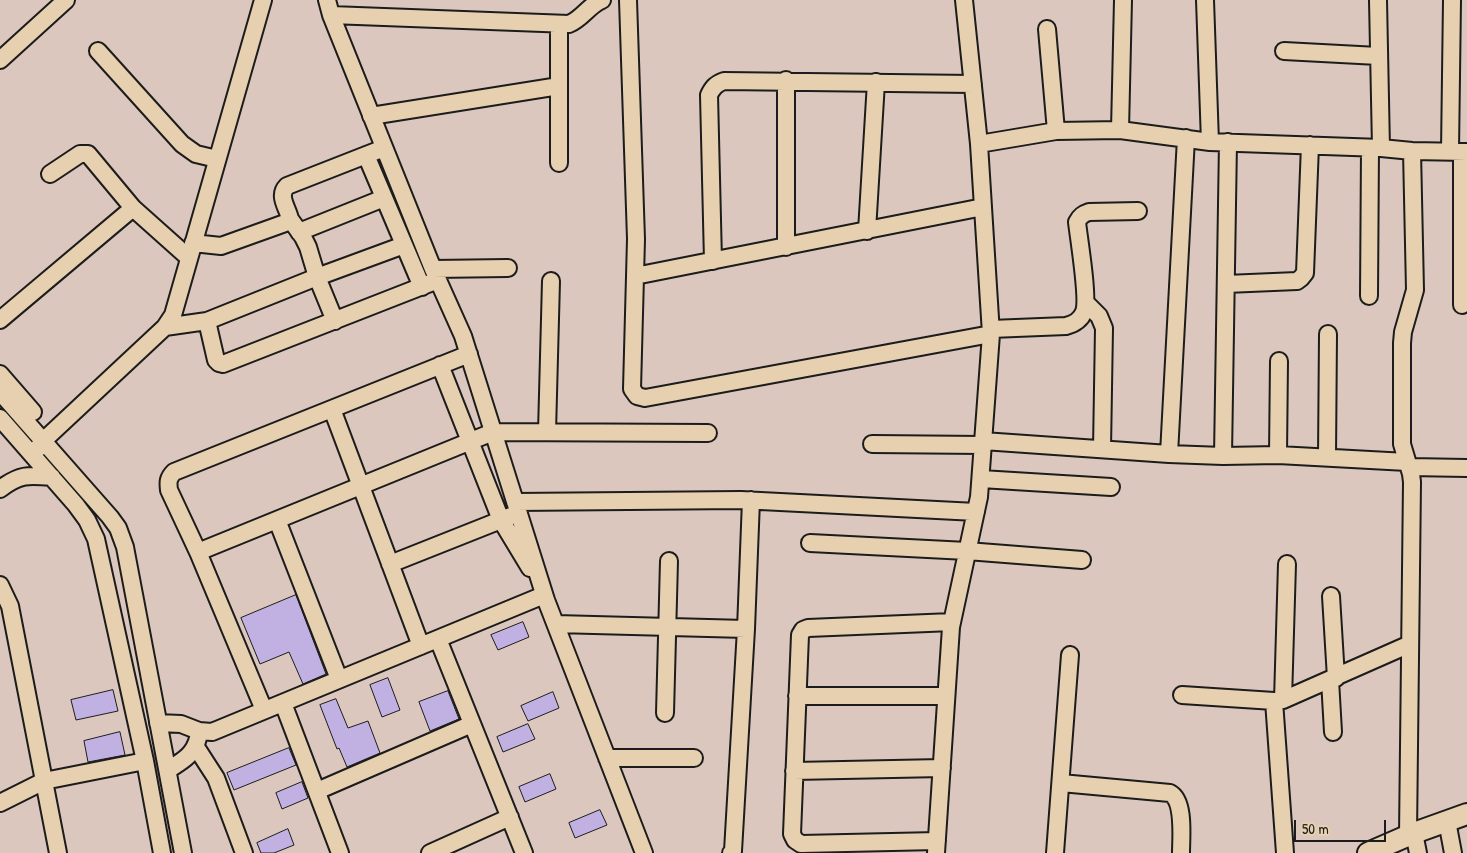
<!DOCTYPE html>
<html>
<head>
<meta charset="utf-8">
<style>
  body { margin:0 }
  #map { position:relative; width:1467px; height:853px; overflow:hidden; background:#dbc7be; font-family:"Patrick Hand",sans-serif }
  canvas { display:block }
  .scale { position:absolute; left:1294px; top:820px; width:92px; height:22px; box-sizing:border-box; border:2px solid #1c1c1c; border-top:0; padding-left:6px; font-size:15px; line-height:18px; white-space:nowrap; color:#1c1c1c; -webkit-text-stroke:4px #e6d0af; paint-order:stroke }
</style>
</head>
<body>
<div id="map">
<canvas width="1467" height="853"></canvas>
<div class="scale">50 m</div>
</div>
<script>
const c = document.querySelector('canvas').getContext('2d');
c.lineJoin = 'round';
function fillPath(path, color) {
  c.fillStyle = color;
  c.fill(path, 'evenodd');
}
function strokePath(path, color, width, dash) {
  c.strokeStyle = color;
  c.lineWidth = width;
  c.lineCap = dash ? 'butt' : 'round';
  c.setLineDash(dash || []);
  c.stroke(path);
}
const building = new Path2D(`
  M296 595 326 674 303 684 289 652 260 664 241 618Z
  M523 622 529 637 498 650 491 635Z
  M388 678 400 710 382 717 370 685Z
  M113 690 118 711 76 720 71 700Z
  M448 691 459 719 430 731 419 702Z
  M553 692 559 708 528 721 521 706Z
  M336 699 348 728 368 721 380 753 347 767 339 748 337 749 320 705Z
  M528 724 535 739 503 752 497 737Z
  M120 732 125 755 88 762 84 741Z
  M289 748 296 765 234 790 227 773Z
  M550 774 556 789 525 802 519 787Z
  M302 782 308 798 282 809 276 793Z
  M600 810 607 825 575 838 569 823Z
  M288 829 294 845 274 853H261L257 843Z`);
fillPath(building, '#c1b1e2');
strokePath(building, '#1c1c1c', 1);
const minor = new Path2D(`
  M327 0 331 15 433 269 463 336 546 600 644 853
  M628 0 636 239 632 389 637 396 645 398 991 334
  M1205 0 1210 142
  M1378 0 1381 148
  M331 15 569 24C582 19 589 5 602 0
  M1047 29 1056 131
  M98 51 182 144 196 154 217 159
  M1284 51 1378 56
  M0 60 66 0
  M786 80V247
  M371 116 559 86
  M1120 130 1123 0
  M979 144 1056 131 1120 130 1210 142 1381 148 1412 151 1467 152
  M1450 151 1452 0
  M366 155 422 287
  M559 163V24
  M50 174 80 154H88L133 208 189 258
  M290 219 303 237 308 247 317 277 335 321
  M867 231 876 82
  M299 232 384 198
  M193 243 221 246 288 222 290 219C288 208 277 196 287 186L384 148
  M713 261 709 95C713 87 716 84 724 81L973 84
  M433 269 508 268
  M635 276 983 207
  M1226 284 1297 281 1301 278 1305 273 1310 145
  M1369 296 1370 148
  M1086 303 1099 316 1104 328 1102 449
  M1462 305V152
  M0 320 133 208
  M207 321 216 360 219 363 223 364 438 280
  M165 327 207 321 317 277 404 245
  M991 329 1066 326C1074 324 1080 321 1084 312 1089 299 1079 240 1077 222 1080 216 1083 214 1089 212L1138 211
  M440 365 501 520 530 568
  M0 374 33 412
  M0 392 110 517 118 528 125 547 183 853
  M332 409 421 646
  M0 418 76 505 87 520 96 539 145 761 162 853
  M547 432 551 281
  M983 441 1169 454 1223 456 1278 455 1407 462
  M872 444 983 445
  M1169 454 1186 138
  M33 455 43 441 165 327 173 315 263 0
  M1278 455 1279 361
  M1223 456 1228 142
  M1327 457 1328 334
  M1409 467 1467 468
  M981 479 1111 487
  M0 489C20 474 28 475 52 477
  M515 502 741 500 976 512
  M277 520 339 679
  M810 543 967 551 1082 560
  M198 552 493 432 708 433
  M390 564 511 516
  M0 585 10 606 58 853
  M1331 596 1336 678
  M556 624 746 629
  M438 639 524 853
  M1330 680 1333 732
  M1182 695 1274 701 1283 700 1410 644
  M797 696H946
  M1283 700 1287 564
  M1274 701 1285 853
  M283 703 340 853
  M264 710 198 552 169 490C168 482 168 478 174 472L469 354
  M665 713 669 561
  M158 723 181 724 199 731 212 732 544 595
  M196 747 216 778 244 853
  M607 758H694
  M168 770C182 761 194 755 198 738
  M794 771 942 768
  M1061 783 1170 793C1185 801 1181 837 1181 853
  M317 791 472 724
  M0 803 44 781 145 761
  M1447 821 1453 853
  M1414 833 1418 853
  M1408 835 1412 482 1411 474 1402 444V343L1403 332 1415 290 1412 151
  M937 841 801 844 795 840 792 834 800 635 803 630 808 628 952 622
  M430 853 510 817
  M731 853 733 851 746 629 751 500
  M936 853 951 627 979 497 991 334 979 144 964 0
  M1055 853 1070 655`);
const major = new Path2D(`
  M1368 853 1414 833 1467 814`);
strokePath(minor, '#1c1c1c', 20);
strokePath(major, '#1c1c1c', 24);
strokePath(minor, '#e6d0af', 16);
strokePath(major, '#e6d0af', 20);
</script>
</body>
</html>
